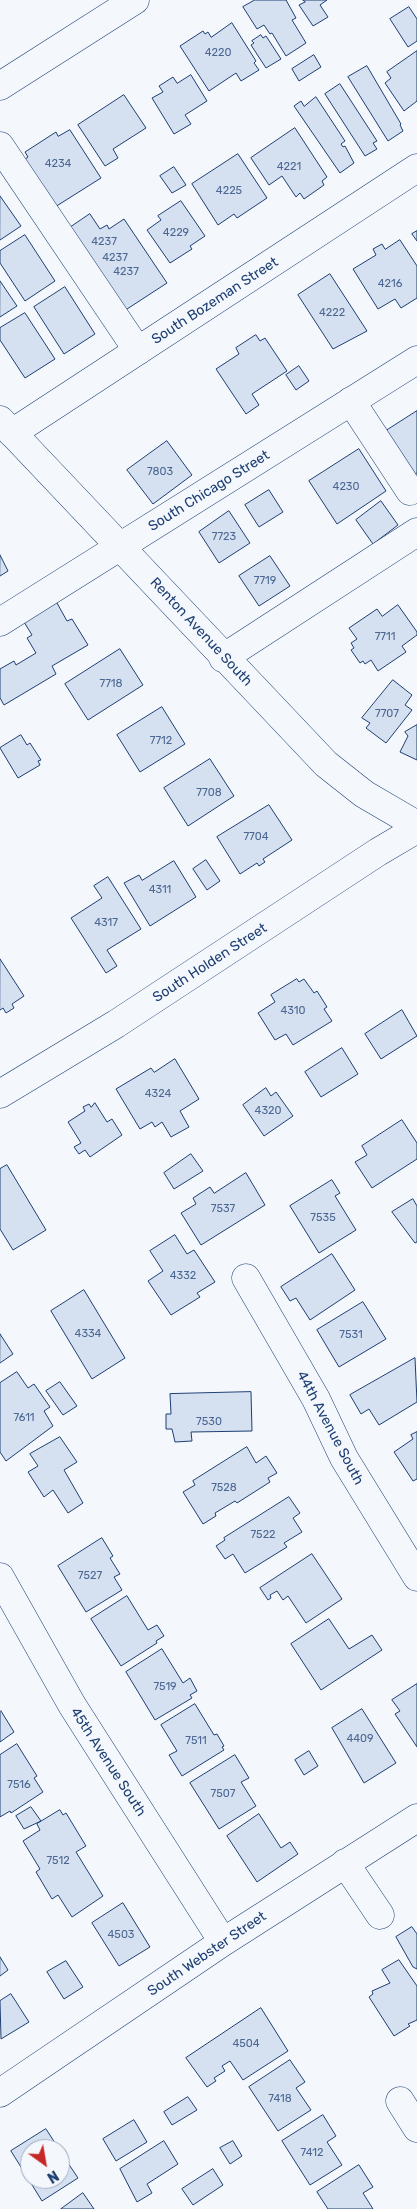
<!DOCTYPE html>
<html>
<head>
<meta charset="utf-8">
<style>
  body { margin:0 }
  #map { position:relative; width:417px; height:2209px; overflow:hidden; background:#f4f7fb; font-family:Rubik,sans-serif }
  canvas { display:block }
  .north { position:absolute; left:20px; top:2139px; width:50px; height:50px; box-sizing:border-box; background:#f4f7fb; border:1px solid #9eadc5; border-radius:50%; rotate:148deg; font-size:14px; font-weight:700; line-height:20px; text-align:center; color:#1d3f73 }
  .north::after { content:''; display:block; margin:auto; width:18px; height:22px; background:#c62828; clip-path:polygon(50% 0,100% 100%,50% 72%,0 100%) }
</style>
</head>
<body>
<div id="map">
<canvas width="417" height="2209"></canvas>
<div class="north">N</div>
</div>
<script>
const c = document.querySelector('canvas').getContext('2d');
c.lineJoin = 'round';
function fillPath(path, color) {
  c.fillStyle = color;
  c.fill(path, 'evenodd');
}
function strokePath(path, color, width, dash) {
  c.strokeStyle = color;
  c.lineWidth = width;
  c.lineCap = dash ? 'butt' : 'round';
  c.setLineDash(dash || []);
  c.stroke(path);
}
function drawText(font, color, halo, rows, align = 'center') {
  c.font = font + ' Rubik,sans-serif';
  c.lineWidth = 4;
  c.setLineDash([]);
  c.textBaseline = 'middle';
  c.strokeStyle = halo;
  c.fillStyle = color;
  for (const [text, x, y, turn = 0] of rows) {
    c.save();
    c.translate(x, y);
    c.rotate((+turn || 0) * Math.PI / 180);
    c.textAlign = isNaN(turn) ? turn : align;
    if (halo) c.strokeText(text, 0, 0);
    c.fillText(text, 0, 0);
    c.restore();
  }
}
const building = new Path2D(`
  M255 0H286L296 18 292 20 306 43 286 56 272 33 270 34 264 25 257 29 243 7Z
  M303 0H327L320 5 328 17 313 26 299 5 305 2Z
  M409 7 417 19V41L408 47 390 19Z
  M232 23 256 61 254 63 259 70 241 81 236 73 209 91 180 46 203 31 205 34 208 32 211 37Z
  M261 35 263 38 266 36 281 59 266 68 251 45 254 43 252 41Z
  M417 51V101L404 111 385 83 391 78 387 72Z
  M314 55 321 67 299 81 292 69Z
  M367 66 401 124 400 125 403 131 388 141 348 77Z
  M191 75 207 101 185 115 191 124 174 134 152 98 163 92 159 86 173 77 177 83Z
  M340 84 377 141 373 143 377 149 365 156 325 94Z
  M124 95 146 128 113 149 118 158 105 166 78 125Z
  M316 97 345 141 341 144 343 147 345 146 354 163 340 173 294 106 301 101 304 106Z
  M295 128 327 177 322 181 324 185 304 199 300 193 296 197 282 176 269 185 251 158Z
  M70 130 101 178 55 207 25 159 28 157 25 152 56 132 58 136Z
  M238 154 267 198 237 218 234 214 218 225 192 184Z
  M174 167 186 185 172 193 160 176Z
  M0 196 21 226 0 240Z
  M181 201 205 236 190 246 192 249 170 263 147 230 161 220 158 216Z
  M90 214 100 229 107 225 109 229 124 219 167 283 124 311 65 231Z
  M417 231V241L412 234Z
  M25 235 55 281 25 301 0 263V251Z
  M400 240 417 266V298L401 308 395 299 378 309 353 269 376 255 373 249 382 244 385 249Z
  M330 274 367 331 333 349 298 295Z
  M0 281 17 306 0 317Z
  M65 287 95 334 64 354 34 307Z
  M25 313 55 359 25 378 0 340V328Z
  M256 335 260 341 265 338 287 371 252 394 259 405 246 414 216 369 239 354 236 348Z
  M299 366 309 381 296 390 286 375Z
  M417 411V473L407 479 378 436Z
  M167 441 192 475 153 504 127 470Z
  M359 449 386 491 337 524 309 481Z
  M269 490 283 512 259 527 245 505Z
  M381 501 398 525 373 544 356 520Z
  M229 511 250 543 219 563 199 532Z
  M0 555 8 571 0 576Z
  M270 556 290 586 259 606 239 576Z
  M57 603 67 621 72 619 88 645 52 666 56 674 4 705 0 698V669L14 661 16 665 36 653 27 638 32 635 24 622Z
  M398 605 417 632V635L402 646 406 652 378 671 371 660 365 664 363 661 360 663 351 650 354 648 351 643 357 639 349 628 377 609 382 616Z
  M120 649 143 685 88 720 65 684Z
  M393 680 412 695 405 705 412 710 386 743 366 728 370 723 362 718Z
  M162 707 185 744 140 772 117 735Z
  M417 725V760L400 752 408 736 405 732Z
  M21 735 27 745 30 743 41 760 38 761 40 765 18 778 0 748Z
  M210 759 234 796 188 826 164 788Z
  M269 805 292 840 263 859 265 862 259 866 257 863 240 874 217 837Z
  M206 860 220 881 207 890 193 869Z
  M174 861 196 897 150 926 124 883 139 875 142 880Z
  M108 877 141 929 107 950 117 966 106 973 71 918 102 898 94 886Z
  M0 959 24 996 12 1004 14 1008 6 1013 3 1008 0 1010Z
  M297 979 299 982 304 979 314 993 317 991 327 1007 324 1009 332 1021 293 1045 286 1034 275 1040 258 1013 275 1002 271 995Z
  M402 1010 417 1036 381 1059 365 1034Z
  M342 1048 358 1074 321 1097 305 1072Z
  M175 1059 199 1099 180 1111 189 1127 171 1137 162 1122 155 1127 152 1122 140 1129 116 1089 151 1068 154 1072Z
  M266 1088 271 1096 276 1092 293 1116 264 1136 243 1105Z
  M95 1103 107 1122 112 1119 122 1135 90 1157 85 1150 79 1154 74 1147 81 1143 68 1122 85 1111 83 1107 89 1104 91 1107Z
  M402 1120 417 1143V1159L372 1188 355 1162 367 1155 362 1146Z
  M191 1154 203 1171 174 1189 164 1173Z
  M7 1165 46 1230 13 1250 0 1229V1169Z
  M246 1173 265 1205 201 1245 181 1213 196 1204 193 1198 210 1187 214 1193Z
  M332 1180 340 1193 335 1196 356 1230 319 1253 290 1206Z
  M413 1199 417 1206V1242L415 1243 392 1212Z
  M175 1235 187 1254 194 1250 215 1282 197 1293 200 1297 171 1315 148 1281 163 1271 150 1251Z
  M332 1254 355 1290 310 1320 296 1298 290 1301 281 1287Z
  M84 1290 125 1358 92 1379 51 1311Z
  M363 1302 386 1339 339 1367 317 1330Z
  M0 1334 13 1354 0 1363Z
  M415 1358 417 1402 379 1425 369 1409 361 1414 350 1395Z
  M17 1372 28 1388 34 1384 50 1407 44 1411 53 1426 6 1461 0 1452V1383Z
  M60 1382 77 1406 63 1415 46 1391Z
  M251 1392 252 1431 191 1432 192 1441 175 1442 172 1429H166V1414H171L170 1394Z
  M417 1432V1479L413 1481 394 1452 413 1439 411 1435Z
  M60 1437 77 1462 64 1470 83 1503 68 1513 53 1490 44 1497 28 1472 38 1466 30 1454Z
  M247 1447 256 1463 266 1456 277 1473 268 1478 270 1482 237 1503 235 1501 215 1513 216 1516 203 1524 183 1492 195 1485 193 1481Z
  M289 1497 300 1513 293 1518 302 1532 284 1543 287 1547 245 1573 233 1554 225 1559 216 1546 225 1540 224 1538Z
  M102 1538 113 1556 110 1558 120 1574 114 1577 122 1590 86 1612 58 1566Z
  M312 1554 342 1599 306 1623 288 1596 283 1600 277 1591 270 1595 271 1598 268 1600 260 1588Z
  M127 1596 148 1630 157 1625 164 1636 156 1641 157 1643 121 1666 91 1619Z
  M329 1619 349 1649 372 1635 382 1650 321 1690 291 1644Z
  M162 1649 183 1683 190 1678 197 1691 190 1695 192 1698 155 1720 126 1672Z
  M417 1684V1747L395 1714 400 1711 392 1700Z
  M195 1704 214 1735 217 1734 224 1746 222 1747 224 1750 182 1776 169 1755 177 1751 161 1725Z
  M362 1709 396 1763 364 1783 332 1728Z
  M1 1711 14 1732 0 1742V1712Z
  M17 1744 37 1776 34 1778 43 1792 11 1813 10 1811 0 1817V1755Z
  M309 1751 318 1766 304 1775 295 1760Z
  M235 1755 249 1778 241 1782 256 1806 219 1829 190 1783Z
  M31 1807 41 1821 24 1829 16 1816Z
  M60 1810 63 1815 66 1813 86 1846 76 1852 103 1896 72 1917 58 1895 52 1899 36 1872 40 1869 23 1841 40 1830 37 1824Z
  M259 1814 281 1848 290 1842 298 1854 257 1882 227 1836Z
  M123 1903 150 1947 119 1966 92 1923Z
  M412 1927 417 1934V1969L413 1967 396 1937Z
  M0 1957 8 1970 0 1976Z
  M399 1960 417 1986V2020L408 2024 410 2026 394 2036 369 1997 373 1994 372 1991 390 1983 382 1970Z
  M66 1961 83 1987 64 1999 47 1972Z
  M11 1994 29 2022 1 2039 0 2001Z
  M261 2008 288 2051 243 2080 230 2061 222 2066 225 2071 214 2078 216 2081 207 2087 186 2058Z
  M290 2060 305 2082 296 2088 311 2110 278 2131 249 2087Z
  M188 2097 197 2110 172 2125 164 2112Z
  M323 2115 336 2136 327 2142 342 2165 310 2185 282 2141Z
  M134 2120 147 2142 116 2161 103 2139Z
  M46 2129 59 2149H30V2179H60V2151L78 2178 42 2201 11 2151Z
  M164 2141 178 2164 147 2184 152 2193 137 2202 120 2169Z
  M233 2141 242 2156 230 2164 220 2148Z
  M359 2165 373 2187 363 2193 373 2209H328L317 2192Z
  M213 2169 223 2185 193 2205 182 2189Z
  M83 2193 94 2209H61Z`);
fillPath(building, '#d5e0f0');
strokePath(building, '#1d3f73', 1);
const minor = new Path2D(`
  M0 86 135 0
  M0 146 138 351
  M351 401 410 491
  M12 433 417 168
  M0 622 417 360
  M223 658 417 532
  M0 1094 116 1024 378 852 417 829
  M246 1278 316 1399 344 1458 417 1577
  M0 1577 72 1705 223 1942
  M345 1863 380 1915
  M0 2093 223 1942 417 1818
  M400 2101 417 2128`);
const major = new Path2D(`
  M0 420 326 764 364 794 417 825`);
strokePath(minor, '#1d3f73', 29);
strokePath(major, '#1d3f73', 29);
strokePath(minor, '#f4f7fb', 28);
strokePath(major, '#f4f7fb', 28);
drawText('11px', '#4b6792', null, [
  ["4220",218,53],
  ["4234",58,164],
  ["4221",289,167],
  ["4225",229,191],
  ["4229",176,233],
  ["4237",104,242],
  ["4237",115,258],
  ["4237",126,272],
  ["4216",390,284],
  ["4222",332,313],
  ["7803",160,472],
  ["4230",346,487],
  ["7723",224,537],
  ["7719",265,581],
  ["7711",385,637],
  ["7718",111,684],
  ["7707",387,714],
  ["7712",161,741],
  ["7708",209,793],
  ["7704",256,837],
  ["4311",160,890],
  ["4317",106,923],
  ["4310",293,1011],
  ["4324",158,1094],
  ["4320",268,1111],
  ["7537",223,1209],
  ["7535",323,1218],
  ["4332",183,1276],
  ["4334",88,1334],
  ["7531",351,1335],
  ["7611",24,1418],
  ["7530",209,1422],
  ["7528",224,1488],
  ["7522",263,1535],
  ["7527",90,1576],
  ["7519",165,1687],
  ["4409",360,1739],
  ["7511",196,1741],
  ["7516",19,1785],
  ["7507",223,1794],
  ["7512",58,1861],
  ["4503",121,1935],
  ["4504",246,2044],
  ["7418",280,2099],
  ["7412",312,2153]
]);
drawText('14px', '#1d3f73', '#f4f7fb', [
  ["South Bozeman Street",215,301,-33],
  ["South Chicago Street",209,491,-32],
  ["Renton Avenue South",201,632,47],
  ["South Holden Street",210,963,-33],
  ["44th Avenue South",330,1428,62],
  ["45th Avenue South",108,1762,57],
  ["South Webster Street",207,1954,-34]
]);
</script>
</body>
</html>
